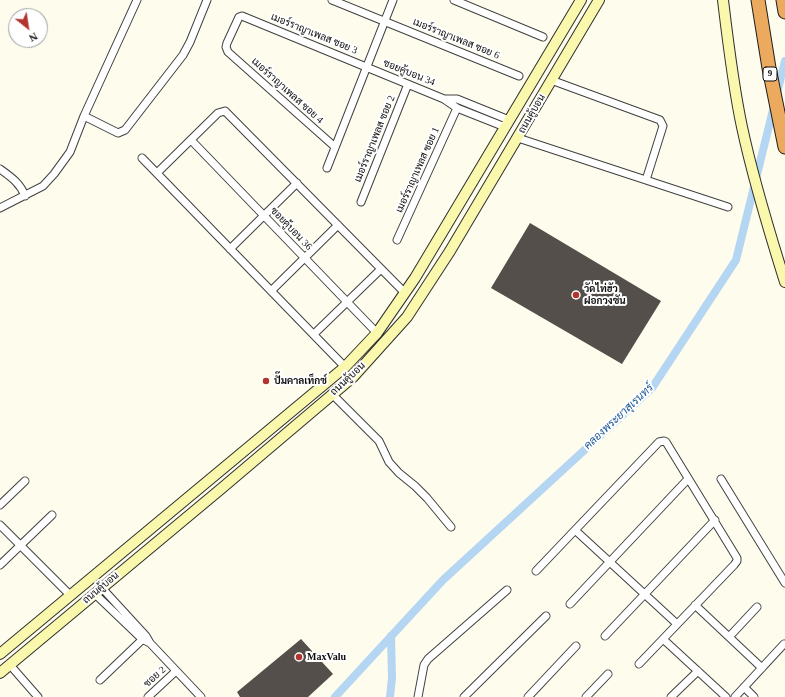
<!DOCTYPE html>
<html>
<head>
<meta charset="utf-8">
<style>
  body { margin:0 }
  #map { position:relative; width:785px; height:697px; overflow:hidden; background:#fefced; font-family:"Times New Roman",serif }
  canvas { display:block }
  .north { position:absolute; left:8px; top:8px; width:40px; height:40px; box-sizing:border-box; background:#fff; border:1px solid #9e9e9e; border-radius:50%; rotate:150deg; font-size:11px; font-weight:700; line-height:16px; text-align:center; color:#0d0d0d }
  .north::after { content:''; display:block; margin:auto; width:14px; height:18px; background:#b3332e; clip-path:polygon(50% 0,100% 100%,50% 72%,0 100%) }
</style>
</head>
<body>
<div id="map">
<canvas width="785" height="697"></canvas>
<div class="north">N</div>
</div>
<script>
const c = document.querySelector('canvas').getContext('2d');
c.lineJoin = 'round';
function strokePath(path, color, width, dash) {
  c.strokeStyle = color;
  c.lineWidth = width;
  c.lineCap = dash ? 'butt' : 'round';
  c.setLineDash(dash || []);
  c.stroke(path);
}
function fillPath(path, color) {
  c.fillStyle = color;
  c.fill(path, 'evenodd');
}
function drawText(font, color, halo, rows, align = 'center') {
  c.font = font + ' "Times New Roman",Sarabun,serif';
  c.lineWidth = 4;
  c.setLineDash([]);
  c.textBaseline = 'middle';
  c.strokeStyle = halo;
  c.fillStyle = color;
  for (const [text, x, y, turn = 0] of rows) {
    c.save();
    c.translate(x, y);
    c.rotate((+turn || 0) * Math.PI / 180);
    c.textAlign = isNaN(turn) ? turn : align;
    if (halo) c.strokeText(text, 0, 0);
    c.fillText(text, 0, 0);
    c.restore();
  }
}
strokePath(new Path2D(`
  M335 697 443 580 652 388 736 260 785 61
  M390 697 392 678 391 636`), '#b5d6f2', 8);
fillPath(new Path2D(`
  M530 223 661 301 622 364 491 288Z
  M301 639 333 674 308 697H240L237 692Z`), '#544f4a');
const street = new Path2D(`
  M332 0 519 76
  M454 0 543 37
  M551 80 660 120 663 126 646 180
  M444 99H457L509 120
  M84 116 118 133 125 130 183 55 190 42 207 0
  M518 138 728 207
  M191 140 377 333
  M335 147 228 52 226 47 227 43 239 17 242 16 444 99 457 108 505 127
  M142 158 345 367
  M327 168 393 0
  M0 169C11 177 20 183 25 196
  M157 173 218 113 225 111 405 293
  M361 202 408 84
  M0 208 43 186 54 174 70 152 84 116 137 0
  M397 240 457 108
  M230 249 297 183
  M271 291 338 225
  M314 334 381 269
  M332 394 379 441 389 462 399 473 415 486 427 498 451 527
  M721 479 785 583
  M0 505 25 481
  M0 525 70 595
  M575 530 677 624
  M0 565 52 515
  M536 571 659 442 664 441 666 442 737 558V561L734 565 639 664
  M102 588 146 636 150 643 201 697
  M95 594 142 639 150 643
  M570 604 688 479
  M695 605 762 668
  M605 636 715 520
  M729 637 757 607
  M663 639 726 697
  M10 665 38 697
  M100 680 145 637
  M744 687 754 697
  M148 697 176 671
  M418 697 424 665 428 659 507 590
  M464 697 546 616
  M528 697 576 646
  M586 697 608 674
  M671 697 698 671
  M735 697 784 644`);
const secondary = new Path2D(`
  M723 0C728 42 733 85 742 127 753 179 769 231 785 282
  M0 654 345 367 377 333 415 278 581 0
  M0 673 222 488 353 377 407 317 450 251 599 0`);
const highway = new Path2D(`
  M758 0 769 68 785 147
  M783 0 785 12`);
strokePath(street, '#404040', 9);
strokePath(secondary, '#2f2f2f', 12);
strokePath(highway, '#1e1e1e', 15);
strokePath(street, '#fff', 7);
strokePath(secondary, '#faf8ac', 10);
strokePath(highway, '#ebaa5e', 13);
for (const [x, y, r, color] of [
  [576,295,4,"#b3332e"],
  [266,381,4,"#b3332e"],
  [299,657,4,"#b3332e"]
]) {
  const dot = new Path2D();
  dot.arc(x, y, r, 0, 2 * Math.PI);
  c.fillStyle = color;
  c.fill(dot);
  strokePath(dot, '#fff', 1.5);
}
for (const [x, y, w] of [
  [770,74,14]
]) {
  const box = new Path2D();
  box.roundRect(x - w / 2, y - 7, w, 14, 3);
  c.fillStyle = '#fff';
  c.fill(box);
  strokePath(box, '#0d0d0d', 1);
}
drawText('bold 9px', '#0d0d0d', null, [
  ["9",770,74]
]);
drawText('10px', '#0d0d0d', '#fff', [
  ["เมอร์ราญาเพลส ซอย 3",314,34,22],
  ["เมอร์ราญาเพลส ซอย 6",456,39,22],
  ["ซอยคู้บอน 34",409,73,22],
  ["เมอร์ราญาเพลส ซอย 4",287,91,42],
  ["ถนนคู้บอน",532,114,-60],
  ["เมอร์ราญาเพลส ซอย 2",375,139,-68],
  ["เมอร์ราญาเพลส ซอย 1",418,170,-66],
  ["ซอยคู้บอน 36",291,229,46],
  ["ถนนคู้บอน",348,379,-43],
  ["ถนนคู้บอน",101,588,-40],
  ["ซอย 2",155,677,-42]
]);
drawText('bold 10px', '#0d0d0d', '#fff', [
  ["วัดไท่ฮัว",584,289],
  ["ฝอกวงซัน",584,301],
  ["ปั๊มคาลเท็กซ์",274,381],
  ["MaxValu",307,657]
], 'left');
drawText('italic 11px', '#1e5896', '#fff', [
  ["คลองพระยาสุเรนทร์",619,417,-43]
]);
</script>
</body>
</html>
